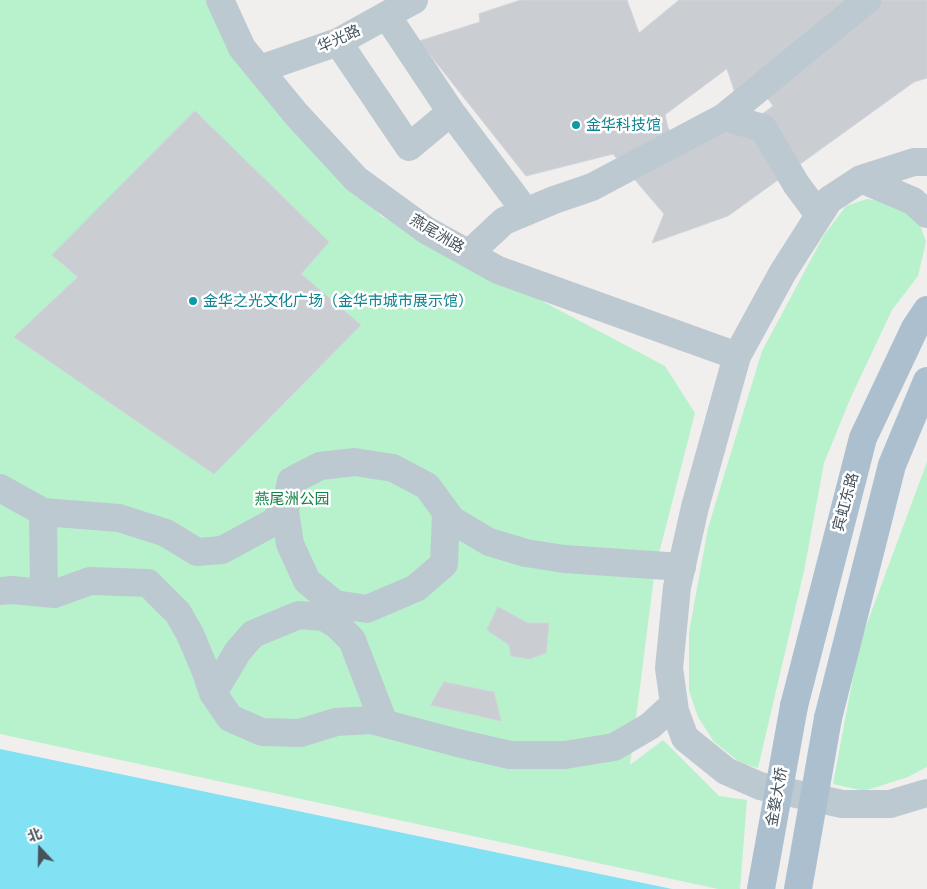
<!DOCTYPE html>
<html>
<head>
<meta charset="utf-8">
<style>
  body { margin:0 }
  #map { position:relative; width:927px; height:889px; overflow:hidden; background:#f1eeee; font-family:Mulish,"Noto Sans SC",sans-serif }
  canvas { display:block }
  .north { position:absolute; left:15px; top:824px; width:50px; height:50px; -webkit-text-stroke:4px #fff; paint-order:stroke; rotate:339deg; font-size:14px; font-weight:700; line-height:20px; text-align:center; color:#45535d }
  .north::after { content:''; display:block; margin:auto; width:18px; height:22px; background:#45535d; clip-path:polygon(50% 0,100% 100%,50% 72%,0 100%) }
</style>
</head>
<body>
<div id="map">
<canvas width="927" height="889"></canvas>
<div class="north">北</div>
</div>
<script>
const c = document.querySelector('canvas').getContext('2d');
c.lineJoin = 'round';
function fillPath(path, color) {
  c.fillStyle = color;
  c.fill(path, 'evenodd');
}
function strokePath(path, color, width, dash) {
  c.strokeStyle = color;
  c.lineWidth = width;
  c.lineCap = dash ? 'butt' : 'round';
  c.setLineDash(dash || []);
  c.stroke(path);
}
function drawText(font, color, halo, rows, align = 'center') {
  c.font = font + ' Mulish,"Noto Sans SC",sans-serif';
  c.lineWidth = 5;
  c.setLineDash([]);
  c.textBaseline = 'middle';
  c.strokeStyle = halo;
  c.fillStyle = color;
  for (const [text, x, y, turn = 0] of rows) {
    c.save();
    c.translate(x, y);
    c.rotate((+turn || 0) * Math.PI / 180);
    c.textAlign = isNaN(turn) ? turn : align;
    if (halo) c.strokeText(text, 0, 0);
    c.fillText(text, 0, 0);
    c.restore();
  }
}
fillPath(new Path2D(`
  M0 0H214L229 43 381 216 665 366 695 413 655 569 630 765 663 740 719 796 747 800 740 889H718L0 734Z
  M867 199 899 204 918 219 926 242 918 276 892 310 851 397 824 463 804 571 758 768 741 763 714 742 698 717 689 691V632L708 528 762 351 824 235 846 206Z
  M927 462V767L908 777 864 791 833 784 859 645Z`), '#b8f2cc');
fillPath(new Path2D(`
  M0 749 672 889H0Z`), '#82e1f2');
const building = new Path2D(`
  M521 0H627L639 33 679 0H927V78L914 82 728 216 652 243 664 214 613 154 526 176 419 41 480 22 479 14ZM727 69 739 105 760 87 773 106 753 121 680 145 668 128 665 115Z
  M195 111 329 242 301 274 361 325 214 474 14 337 78 277 52 255Z
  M498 607 528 623H549L546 653 530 659 511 656 509 645 487 630Z
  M444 682 494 692 501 721 431 705Z`);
fillPath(building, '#caced3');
strokePath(building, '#d1d4da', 1);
strokePath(new Path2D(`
  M220 0 242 48 296 114 356 179 426 230 498 270 737 356
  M387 16 451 112 526 212
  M338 42 409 147 451 112
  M260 69 338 42 414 0
  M724 117 867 0
  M927 162H914L861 179 829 200 783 272 737 356 695 507 677 587 669 668 675 711 685 738 726 771 760 786 842 804H890L927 793
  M861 179 913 201 927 214
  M474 249 504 221 554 200 592 187 724 117 763 128 796 184 819 215
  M0 488 43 512 119 518 166 533 197 552 222 550 272 523 285 511 291 481 320 466 355 462 393 468 427 486 452 520 489 542 526 553 564 559 682 567
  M285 511 290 544 307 581 335 604 367 609 416 588 444 564 446 512
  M43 512 44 593
  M0 591 12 590 54 594 90 581 148 583 178 613 190 634 206 672 213 693 230 718 262 732 300 733 336 722 371 720 458 743 510 755H565L614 747 650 726 674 704
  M213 693 238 651 253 634 299 615 324 617 337 625 352 640 384 723`), '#bdc9d1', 28);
strokePath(new Path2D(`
  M794 706 863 438 915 328 927 310
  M828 718 892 465 927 381`), '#abbfcf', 28);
strokePath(new Path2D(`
  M761 889 794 706
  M798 889 828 718`), '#abbfcf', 28);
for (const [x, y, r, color] of [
  [576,125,5,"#0f9aa8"],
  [193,301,5,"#0f9aa8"]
]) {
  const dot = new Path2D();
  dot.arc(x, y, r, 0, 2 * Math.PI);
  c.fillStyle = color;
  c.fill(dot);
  strokePath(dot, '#fff', 2);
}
drawText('15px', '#45535d', '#fff', [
  ["华光路",339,39,-24],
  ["燕尾洲路",437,234,31],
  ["宾虹东路",846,502,-75],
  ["金婺大桥",777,797,-80]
]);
drawText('15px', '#0d838f', '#fff', [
  ["金华科技馆",586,125],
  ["金华之光文化广场（金华市城市展示馆）",203,301]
], 'left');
drawText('15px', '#108444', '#fff', [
  ["燕尾洲公园",292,499]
]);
</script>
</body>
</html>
